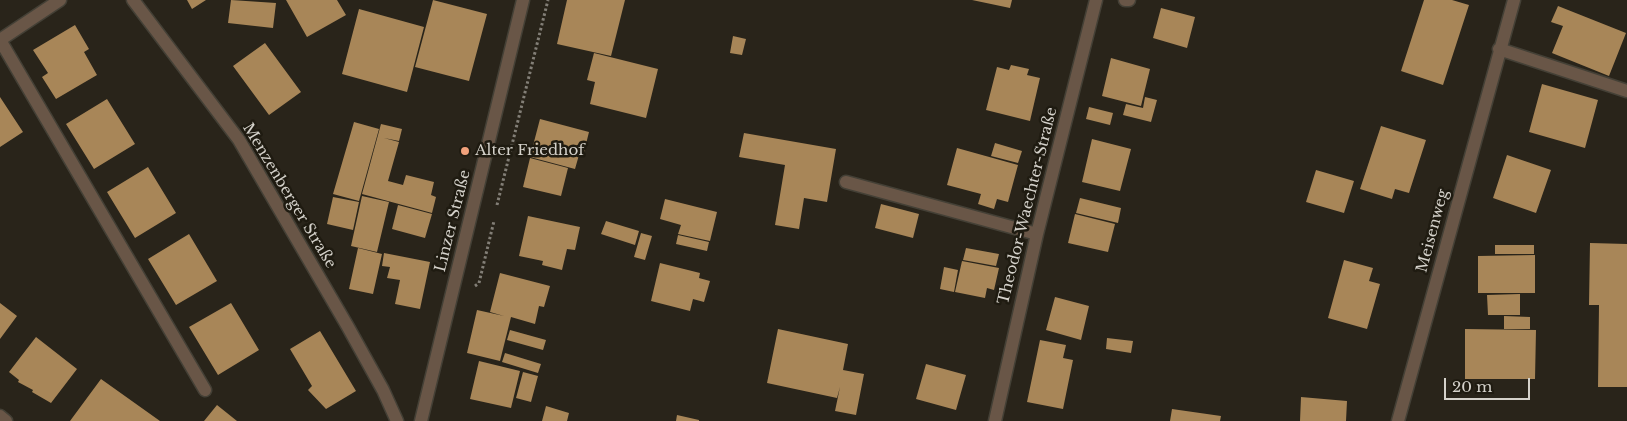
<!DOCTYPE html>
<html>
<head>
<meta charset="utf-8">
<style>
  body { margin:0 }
  #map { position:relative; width:1627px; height:421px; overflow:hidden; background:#29241a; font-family:"Libre Baskerville",serif }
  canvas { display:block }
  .scale { position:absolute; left:1444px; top:378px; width:86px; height:22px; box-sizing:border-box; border:2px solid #d4d1ca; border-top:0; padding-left:6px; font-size:15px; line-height:18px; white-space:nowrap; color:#d4d1ca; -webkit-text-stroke:4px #1f1b11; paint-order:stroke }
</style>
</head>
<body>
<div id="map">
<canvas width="1627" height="421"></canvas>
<div class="scale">20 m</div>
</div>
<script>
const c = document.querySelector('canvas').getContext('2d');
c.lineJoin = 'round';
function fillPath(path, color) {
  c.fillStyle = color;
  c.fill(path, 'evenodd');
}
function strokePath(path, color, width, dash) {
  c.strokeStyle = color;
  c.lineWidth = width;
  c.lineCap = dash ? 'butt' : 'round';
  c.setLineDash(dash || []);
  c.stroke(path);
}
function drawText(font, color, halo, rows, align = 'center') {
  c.font = font + ' "Libre Baskerville",serif';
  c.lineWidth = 5;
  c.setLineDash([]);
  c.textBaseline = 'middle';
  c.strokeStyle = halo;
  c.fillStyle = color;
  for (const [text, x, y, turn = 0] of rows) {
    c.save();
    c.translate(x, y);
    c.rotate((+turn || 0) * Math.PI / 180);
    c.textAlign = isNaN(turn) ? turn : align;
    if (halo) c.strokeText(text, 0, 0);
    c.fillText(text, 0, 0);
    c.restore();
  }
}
fillPath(new Path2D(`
  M187 0H206L192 9Z
  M231 0 276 3 273 28 228 23Z
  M286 0H337L346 15 307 37Z
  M433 0 487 14 469 81 415 67Z
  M567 0H625L611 56 557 44Z
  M972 0H1012L1010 8Z
  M1424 0H1452L1469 5 1443 85 1401 71Z
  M1558 6 1626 33 1609 76 1552 53 1563 26 1551 22Z
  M1161 8 1195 17 1187 48 1153 38Z
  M359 9 424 27 407 92 342 74Z
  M75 25 89 49 84 52 97 75 56 99 42 77 48 73 33 50Z
  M733 36 746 39 742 55 730 53Z
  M265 43 301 92 269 115 233 66Z
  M594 53 658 69 646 118 590 104 595 82 587 80Z
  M1111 58 1150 69 1141 106 1102 96Z
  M1011 65 1029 69 1027 75 1040 78 1030 121 986 110 997 67 1009 70Z
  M1542 84 1598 100 1585 148 1529 132Z
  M0 97 23 132 0 147Z
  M1145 97 1157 100 1151 122 1123 115 1126 104 1143 108Z
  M107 99 135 144 94 169 66 124Z
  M1089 107 1113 113 1110 125 1086 119Z
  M540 119 589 132 583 156 579 155 575 169 530 157Z
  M354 122 379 129 359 201 333 194Z
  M381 124 402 129 399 141 384 138 399 142 388 181 403 185 406 175 434 182 431 195 436 197 432 213 362 194Z
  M1381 126 1426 140 1409 193 1395 189 1392 199 1360 189Z
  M744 133 836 149 827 202 804 198 799 229 775 225 785 165 739 157Z
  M1092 139 1131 149 1120 191 1082 182Z
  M995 143 1022 151 1018 163 991 156Z
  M957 148 1018 165 1008 202 997 199 994 209 978 204 981 194 947 185Z
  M1507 155 1551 170 1536 213 1493 198Z
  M530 158 568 168 561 196 523 187Z
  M148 167 176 213 135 238 107 192Z
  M1316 170 1354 181 1344 213 1306 202Z
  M362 196 389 202 377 252 351 246Z
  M333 197 359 202 353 230 327 224Z
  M1080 198 1121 208 1118 223 1076 213Z
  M665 199 717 212 710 241 678 234 681 225 660 219Z
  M881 204 919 214 913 238 875 228Z
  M398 205 432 214 425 238 392 229Z
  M1075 214 1115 224 1108 252 1068 243Z
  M528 216 580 227 575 250 567 249 562 270 542 265 543 261 519 256Z
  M606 221 639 231 635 245 601 234Z
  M641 233 652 236 645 260 634 257Z
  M189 234 217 281 176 305 148 259Z
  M678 235 709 242 707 251 676 244Z
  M1590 243 1627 244V387H1598L1599 305H1589Z
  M1495 245H1534V254H1495Z
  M358 248 382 254 373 294 349 289Z
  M966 248 999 254 996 266 963 260Z
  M384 253 430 262 420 309 395 304 400 280 387 278 390 267 382 266Z
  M1535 255V293H1478V256Z
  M1344 260 1373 268 1369 281 1380 284 1367 329 1328 318Z
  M962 261 999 268 994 290 987 288 985 298 955 292Z
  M660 263 700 273 699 278 710 281 704 302 693 299 690 311 651 301Z
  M944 267 958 270 954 292 940 289Z
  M500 273 550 286 544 307 539 306 535 324 511 317 500 361 467 353 477 310 504 316 490 312Z
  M1520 294V315H1488L1487 295Z
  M1055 297 1089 306 1081 340 1046 330Z
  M0 303 17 316 0 339Z
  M231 303 259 350 218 375 189 327Z
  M1504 316 1530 317V329H1504Z
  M778 329 848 344 843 370 864 374 856 415 835 411 840 387 837 398 767 383Z
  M1465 329 1536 330 1535 379H1465Z
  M510 330 546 340 543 350 507 340Z
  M320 331 356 391 326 409 308 390 312 386 290 349Z
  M36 337 77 369 51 403 32 392 33 390 18 382 19 380 9 372Z
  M1107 338 1133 341 1131 353 1106 349Z
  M1040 340 1066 345 1063 358 1073 360 1063 409 1027 402Z
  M505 353 541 364 538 373 502 362Z
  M479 361 520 371 511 408 470 399Z
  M926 364 966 375 956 410 916 399Z
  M523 372 538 376 531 402 516 398Z
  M101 379 160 421H70Z
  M1301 397 1347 401 1346 421H1300Z
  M217 405 237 421H204Z
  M546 406 569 413 567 421H542Z
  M1172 409 1221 416 1220 421H1170Z
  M677 415 699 420V421H676Z`), '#a88658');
const minor = new Path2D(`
  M60 0 0 40 205 390
  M133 0 239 140 348 327 383 390 397 421
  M1125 0H1129
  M1499 49 1627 91
  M846 182 1037 234
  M0 416 6 421
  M421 421 523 0
  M995 421 1037 234 1096 0
  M1398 421 1514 0`);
strokePath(minor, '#444036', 15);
strokePath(new Path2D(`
  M497 205 548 0
  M475 286 479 283 494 221`), '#837f77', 3, [2.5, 2.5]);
strokePath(minor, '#695647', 12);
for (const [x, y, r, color] of [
  [465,151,5,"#f1a17b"]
]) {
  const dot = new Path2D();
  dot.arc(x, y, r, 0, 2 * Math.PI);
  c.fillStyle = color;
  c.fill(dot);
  strokePath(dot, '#1f1b11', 2);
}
drawText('15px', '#d4d1ca', '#1f1b11', [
  ["Alter Friedhof",475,151]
], 'left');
drawText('15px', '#d4d1ca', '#1f1b11', [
  ["Menzenberger Straße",289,196,59],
  ["Theodor-Waechter-Straße",1028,206,-76],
  ["Linzer Straße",453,221,-76],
  ["Meisenweg",1433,231,-75]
]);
</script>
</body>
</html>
